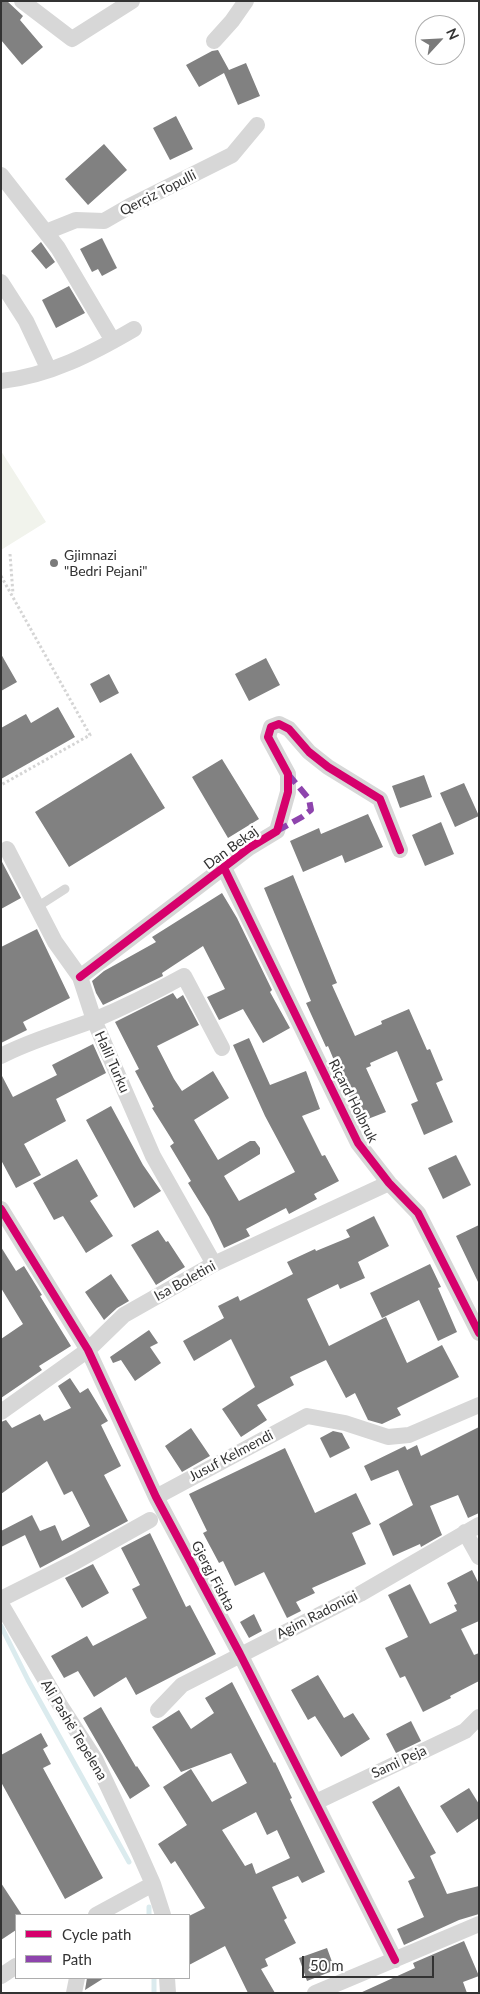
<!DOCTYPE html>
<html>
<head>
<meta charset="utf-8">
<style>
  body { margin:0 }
  #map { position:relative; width:480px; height:1994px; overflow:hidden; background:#fff; font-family:Lato,sans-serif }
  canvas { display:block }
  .frame { position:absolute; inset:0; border:2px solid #333; pointer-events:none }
  .legend { position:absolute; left:15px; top:1914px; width:175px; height:65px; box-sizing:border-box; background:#fff; border:1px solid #adadad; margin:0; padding:6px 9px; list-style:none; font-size:15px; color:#333 }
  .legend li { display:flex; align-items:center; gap:10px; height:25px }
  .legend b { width:25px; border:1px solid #adadad }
  .north { position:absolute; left:415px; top:15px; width:50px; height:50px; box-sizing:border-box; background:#fff; border:1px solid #adadad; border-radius:50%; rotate:65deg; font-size:14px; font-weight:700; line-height:20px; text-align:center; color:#333 }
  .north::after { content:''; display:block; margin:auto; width:18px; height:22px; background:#7a7a7a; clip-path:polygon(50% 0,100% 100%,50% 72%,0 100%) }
  .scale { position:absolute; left:302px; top:1956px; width:132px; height:22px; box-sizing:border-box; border:2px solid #333; border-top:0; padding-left:6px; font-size:15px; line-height:18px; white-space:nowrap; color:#333; -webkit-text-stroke:4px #fff; paint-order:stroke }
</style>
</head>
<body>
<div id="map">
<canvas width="480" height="1994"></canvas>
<div class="frame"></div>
<ul class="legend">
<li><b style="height:6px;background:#d6006c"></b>Cycle path</li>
<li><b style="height:6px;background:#8e44ad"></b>Path</li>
</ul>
<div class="north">N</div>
<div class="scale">50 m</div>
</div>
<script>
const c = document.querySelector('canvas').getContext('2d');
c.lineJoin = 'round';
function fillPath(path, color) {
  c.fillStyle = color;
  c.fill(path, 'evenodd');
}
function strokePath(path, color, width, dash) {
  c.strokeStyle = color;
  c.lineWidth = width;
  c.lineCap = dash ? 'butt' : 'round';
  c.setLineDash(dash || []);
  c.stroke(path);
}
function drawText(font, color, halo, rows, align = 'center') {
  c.font = font + ' Lato,sans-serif';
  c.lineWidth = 5;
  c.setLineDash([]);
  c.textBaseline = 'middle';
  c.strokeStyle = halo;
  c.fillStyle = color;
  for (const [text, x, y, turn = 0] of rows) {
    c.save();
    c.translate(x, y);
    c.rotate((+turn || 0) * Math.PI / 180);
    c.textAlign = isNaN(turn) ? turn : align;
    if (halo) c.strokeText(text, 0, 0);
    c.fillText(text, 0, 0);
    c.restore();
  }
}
fillPath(new Path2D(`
  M1 451 46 522 1 550Z`), '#f1f3ec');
strokePath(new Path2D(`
  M1 1626 28 1680 129 1862
  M149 1907V1915
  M154 1978V1993`), '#dbebee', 5);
fillPath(new Path2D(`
  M1 1H7L23 16 20 20 43 47 22 65 1 40Z
  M218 50 229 70 246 63 260 96 238 105 224 73 199 87 186 65 212 51Z
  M176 116 193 149 170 160 153 128Z
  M104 144 127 170 88 205 65 179Z
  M102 238 117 268 102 276 98 269 92 272 80 249Z
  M41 242 55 262 46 269 31 251Z
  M69 286 85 313 56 328 42 300Z
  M1 654 17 682 1 691Z
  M266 658 280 685 249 701 235 674Z
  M109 674 119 693 100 703 90 684Z
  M58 707 75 737 1 779V728L26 714 31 723Z
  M131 753 165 808 69 867 35 812Z
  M222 759 259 819 228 838 192 777Z
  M424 775 432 797 400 808 392 786Z
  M464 783 479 816 455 827 440 793Z
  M368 814 383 847 345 863 342 855 303 872 290 841 319 828 321 834Z
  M441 822 454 854 425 866 412 835Z
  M1 860 21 898 1 909Z
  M293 875 337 983 332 985 355 1036 382 1024 381 1021 409 1009 427 1050 430 1049 443 1080 436 1083 453 1122 424 1135 411 1104 418 1101 397 1051 370 1063 371 1066 366 1068 386 1112 360 1122 328 1046 326 1047 306 1003 311 1001 264 888Z
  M222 893 237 918 272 990 270 992 290 1028 263 1043 243 1009 219 1020 207 997 225 989 203 946 162 973 163 976 103 1005 96 993 92 981 104 971 156 942 152 937Z
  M37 929 70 998 23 1022 27 1030 1 1043V947Z
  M173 993 177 999 183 995 199 1025 157 1046 174 1079 182 1091 213 1071 229 1098 194 1120 218 1160 250 1141H255L260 1148V1154L224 1176 239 1201 295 1172 265 1116 233 1045 249 1038 270 1085 306 1071 320 1109 302 1116 322 1156 325 1155 339 1181 314 1194 317 1199 289 1214 286 1208 246 1229 250 1236 224 1248 209 1217 188 1183 191 1181 170 1146 174 1143 152 1108 154 1107 135 1071 139 1069 115 1022Z
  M93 1044 106 1073 56 1099 66 1121 24 1144 41 1175 16 1188 1 1160V1074L13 1097 57 1075 52 1065Z
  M111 1106 143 1165 161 1191 134 1208 86 1120Z
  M456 1155 471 1185 443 1199 428 1168Z
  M77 1159 98 1196 90 1201 113 1236 86 1253 63 1216 54 1220 33 1183Z
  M374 1216 389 1246 358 1262 365 1278 340 1289 338 1284 307 1299 329 1346 386 1317 407 1363 442 1345 459 1377 397 1408 401 1415 382 1424 368 1420 355 1393 346 1398 326 1360 290 1377 294 1385 257 1405 267 1420 241 1437 222 1409 255 1387 231 1339 194 1361 183 1341 224 1318 218 1306 238 1296 240 1301 293 1274 287 1262 315 1249 316 1251 350 1237 346 1230Z
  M479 1225V1284L456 1236Z
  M158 1230 166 1242 168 1241 185 1267 156 1285 131 1245Z
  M1 1247 16 1271 24 1266 42 1295 40 1296 71 1346 39 1366 42 1370 1 1398V1339L23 1324 1 1288Z
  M430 1264 441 1287 438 1288 457 1332 438 1341 419 1300 382 1318 370 1293Z
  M111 1274 129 1301 117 1308 104 1320 85 1292Z
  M149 1330 158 1343 150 1347 161 1363 135 1381 121 1360 113 1363 110 1357Z
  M70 1378 80 1393 88 1388 108 1421 101 1425 121 1466 104 1475 128 1521 40 1568 25 1535 1 1547V1531L32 1515 40 1531 55 1525 62 1541 90 1526 72 1491 64 1495 47 1461 1 1494V1422L6 1420 12 1428 40 1414 44 1421 71 1408 58 1386Z
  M479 1427V1513L468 1518 458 1495 430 1506 442 1535 421 1547 420 1544 393 1556 379 1524 413 1505 398 1470 371 1481 364 1466 405 1446 407 1450 417 1445 421 1456Z
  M191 1428 210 1456 182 1472 165 1446Z
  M333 1431 342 1433 350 1448 330 1458 320 1438Z
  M285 1448 315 1513 356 1493 371 1524 352 1533 366 1564 312 1588 315 1593 296 1602 301 1611 287 1618 264 1572 235 1586 223 1561 219 1563 203 1533 207 1531 189 1494Z
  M150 1533 186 1607 190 1605 216 1654 136 1695 126 1677 94 1697 78 1671 64 1678 51 1656 87 1636 93 1646 147 1618 132 1589 140 1585 121 1548Z
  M93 1564 109 1593 82 1608 65 1578Z
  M472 1570 479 1584V1621L461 1629 474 1655 479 1653V1681L450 1696 451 1698 423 1712 405 1676 400 1678 385 1648 408 1637 388 1595 410 1584 430 1624 457 1611 454 1605 457 1604 447 1583Z
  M254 1614 262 1631 249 1638 240 1622Z
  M318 1675 344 1718 353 1713 370 1739 341 1757 315 1716 308 1720 291 1690Z
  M232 1682 274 1763 275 1762 292 1798 290 1799 325 1872 302 1883 298 1876 272 1887 287 1918 284 1920 296 1943 265 1959 268 1966 261 1969 275 1993H248L225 1946 189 1965V1916L205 1908 175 1861 171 1864 158 1844 187 1825 163 1787 191 1769 212 1802 247 1783 231 1753 181 1772 152 1727 179 1710 191 1729 214 1713 205 1698ZM256 1812 267 1835 277 1830 290 1858 256 1874 252 1863 245 1866 222 1830Z
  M101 1707 136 1767 137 1766 150 1786 130 1799 83 1718Z
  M411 1721 421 1741 396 1753 386 1734Z
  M41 1733 48 1746 43 1749 51 1764 43 1768 103 1878 65 1899 1 1782V1755Z
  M399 1786 436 1853 430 1856 447 1894 479 1886V1914L459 1920 404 1945 397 1929 424 1917 408 1881 415 1878 372 1802Z
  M469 1788 479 1804V1818L457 1833 440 1806Z
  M1 1883 22 1915H16V1930L1 1940Z
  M464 1941 479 1976 463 1982 467 1993H360L415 1968 413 1963Z
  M327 1948 335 1970 307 1981 299 1958Z
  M87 1978H104L85 1990Z`), '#818181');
strokePath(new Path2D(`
  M10 554 13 594
  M1 576 90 735 1 785`), '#d5d5d5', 3, [2.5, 2.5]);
strokePath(new Path2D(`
  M37 907 65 889`), '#d7d7d7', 9);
strokePath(new Path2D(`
  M22 1 72 39 132 1
  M214 41 232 21 246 1
  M1 175 58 248 113 341
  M46 232 76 220 104 221 130 206 232 155 257 125
  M1 282 26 321 49 370
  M1 381C49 376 93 353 134 329
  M7 849 55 942 80 977 94 1020 153 1156 214 1264
  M224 868 358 1143 389 1183 418 1213 479 1333
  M80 977 249 848 277 831 288 792V774L268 737 271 727 279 724 289 729 309 752 328 767 380 799 400 850
  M1 1056C31 1040 63 1032 94 1020 125 1007 155 992 184 976L222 1048
  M1 1209 88 1350 156 1497 240 1654 395 1960
  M1 1412 88 1350 124 1315 214 1264 389 1183
  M156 1497 307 1416 345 1423 388 1437 409 1435 479 1405
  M465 1532 479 1557
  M1 1599 75 1562 150 1520
  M1 1604 60 1705 95 1759 137 1848 153 1884 163 1915
  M158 1710 182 1685 360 1594 479 1525
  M316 1802 465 1731 479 1717
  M96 1915 153 1884
  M1 1976 16 1966
  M167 1978 168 1993
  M74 1993 77 1978
  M315 1993 479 1924`), '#d7d7d7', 16);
strokePath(new Path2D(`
  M277 831 302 817 311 810 309 799 288 774`), '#8e44ad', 6, [12, 6]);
strokePath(new Path2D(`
  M224 868 358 1143 389 1183 418 1213 479 1333
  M80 977 249 848 277 831 288 792V774L268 737 271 727 279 724 289 729 309 752 328 767 380 799 400 850
  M1 1209 88 1350 156 1497 240 1654 395 1960`), '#d6006c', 8);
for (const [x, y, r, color] of [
  [54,563,5,"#7a7a7a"]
]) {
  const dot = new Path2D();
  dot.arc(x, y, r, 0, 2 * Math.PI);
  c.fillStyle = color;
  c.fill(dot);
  strokePath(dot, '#fff', 2);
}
drawText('14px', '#333', '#fff', [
  ["Qerçiz Topulli",158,193,-27],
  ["Dan Bekaj",231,848,-36],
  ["Halil Turku",112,1062,66],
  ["Riçard Holbruk",353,1101,63],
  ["Isa Boletini",185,1281,-29],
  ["Jusuf Kelmendi",231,1456,-28],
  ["Gjergj Fishta",213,1576,62],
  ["Agim Radoniqi",317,1615,-27],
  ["Ali Pashë Tepelena",74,1730,59],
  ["Sami Peja",399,1762,-25]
]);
drawText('14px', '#333', '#fff', [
  ["Gjimnazi",64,555],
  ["\"Bedri Pejani\"",64,571]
], 'left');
</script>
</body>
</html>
